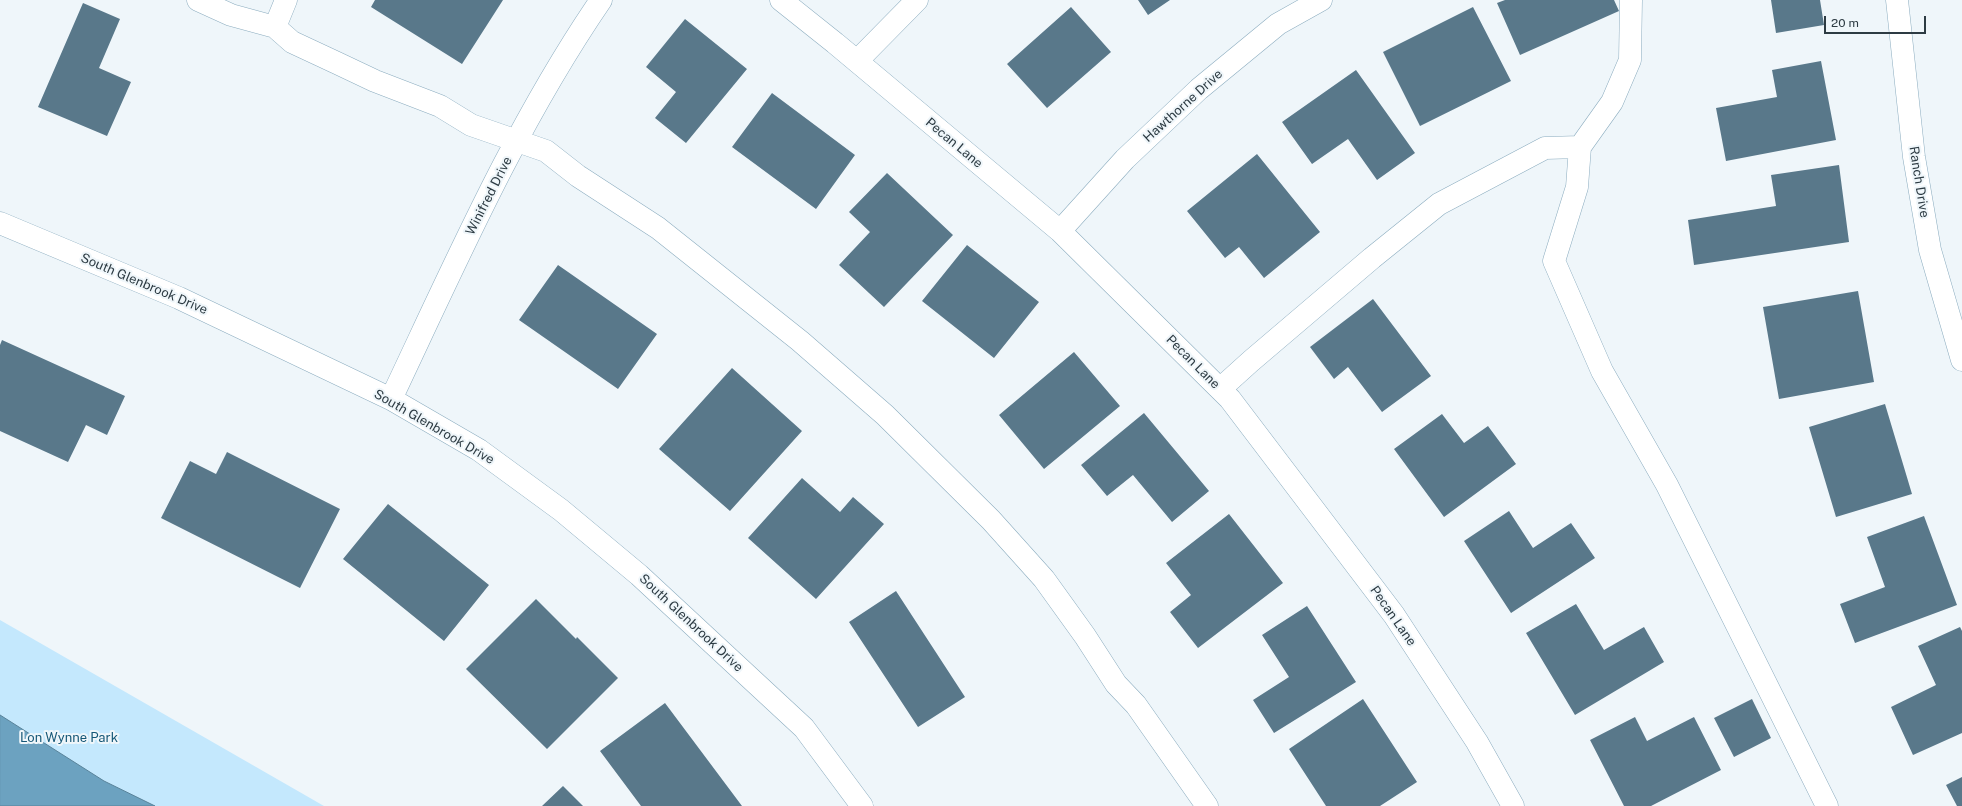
<!DOCTYPE html>
<html>
<head>
<meta charset="utf-8">
<style>
  body { margin:0 }
  #map { position:relative; width:1962px; height:806px; overflow:hidden; background:#eff6fa; font-family:"Public Sans",sans-serif }
  canvas { display:block }
  .scale { position:absolute; left:1824px; top:16px; width:102px; height:18px; box-sizing:border-box; border:2px solid #2d3b43; border-top:0; padding-left:5px; font-size:12px; line-height:14px; white-space:nowrap; color:#2d3b43; -webkit-text-stroke:3px #eff6fa; paint-order:stroke }
</style>
</head>
<body>
<div id="map">
<canvas width="1962" height="806"></canvas>
<div class="scale">20 m</div>
</div>
<script>
const c = document.querySelector('canvas').getContext('2d');
c.lineJoin = 'round';
function fillPath(path, color) {
  c.fillStyle = color;
  c.fill(path, 'evenodd');
}
function strokePath(path, color, width, dash) {
  c.strokeStyle = color;
  c.lineWidth = width;
  c.lineCap = dash ? 'butt' : 'round';
  c.setLineDash(dash || []);
  c.stroke(path);
}
function drawText(font, color, halo, rows, align = 'center') {
  c.font = font + ' "Public Sans",sans-serif';
  c.lineWidth = 4;
  c.setLineDash([]);
  c.textBaseline = 'middle';
  c.strokeStyle = halo;
  c.fillStyle = color;
  for (const [text, x, y, turn = 0] of rows) {
    c.save();
    c.translate(x, y);
    c.rotate((+turn || 0) * Math.PI / 180);
    c.textAlign = isNaN(turn) ? turn : align;
    if (halo) c.strokeText(text, 0, 0);
    c.fillText(text, 0, 0);
    c.restore();
  }
}
fillPath(new Path2D(`
  M0 620 324 806H0Z`), '#c4e8fd');
const water = new Path2D(`
  M0 715 104 781 155 806H0Z`);
fillPath(water, '#6ca2c0');
strokePath(water, '#59839a', 1);
fillPath(new Path2D(`
  M375 0H503L462 64 371 7Z
  M1138 0H1170L1148 15Z
  M1505 0H1614L1619 11 1520 55 1497 3Z
  M1771 0H1820L1824 25 1776 33Z
  M83 3 120 19 99 68 131 82 107 136 38 107Z
  M1071 7 1111 52 1047 108 1007 64Z
  M1473 7 1511 81 1420 126 1383 52Z
  M685 19 747 69 686 143 655 118 676 92 646 67Z
  M1821 61 1836 140 1726 161 1716 108 1777 97 1772 70Z
  M1356 70 1415 153 1377 180 1348 139 1312 164 1282 122Z
  M772 93 855 155 816 209 732 147Z
  M1257 154 1320 232 1264 278 1239 247 1225 258 1187 211Z
  M1839 165 1849 242 1694 265 1688 220 1776 206 1771 175Z
  M887 173 953 235 884 307 839 265 870 232 849 212Z
  M967 245 1039 302 994 358 922 301Z
  M558 265 657 334 618 389 519 320Z
  M1858 291 1874 382 1779 399 1763 307Z
  M1373 299 1431 376 1382 412 1348 367 1334 379 1310 347Z
  M2 340 125 396 107 435 86 425 68 462 0 431V345Z
  M1074 352 1120 406 1044 469 999 415Z
  M732 368 802 431 730 511 659 449Z
  M1885 404 1912 494 1836 517 1809 427Z
  M1144 413 1209 491 1172 522 1133 475 1107 496 1081 465Z
  M1442 414 1464 443 1488 426 1516 464 1444 517 1394 449Z
  M227 452 340 509 300 588 161 518 190 461 216 474Z
  M802 478 840 512 853 497 884 524 816 599 748 538Z
  M388 504 489 585 444 641 343 559Z
  M1509 511 1533 548 1571 523 1595 558 1511 613 1464 541Z
  M1229 514 1283 583 1198 648 1170 612 1191 595 1166 563Z
  M1924 516 1957 605 1855 643 1840 604 1885 587 1867 537Z
  M896 591 965 697 918 727 849 622Z
  M536 599 576 639 577 637 618 678 547 749 466 669Z
  M1576 604 1604 650 1644 627 1664 662 1575 715 1526 633Z
  M1307 606 1356 682 1274 733 1253 700 1289 677 1262 635Z
  M1960 627 1962 631V733L1913 755 1891 707 1936 685 1918 646Z
  M1363 699 1417 782 1380 806H1326L1289 749Z
  M1752 699 1771 738 1734 757 1714 718Z
  M665 703 742 806H641L600 751Z
  M1635 717 1647 741 1694 717 1721 770 1651 806H1624L1590 740Z
  M1962 777V806H1957L1946 785Z
  M563 786 583 806H542Z`), '#59788a');
const minor = new Path2D(`
  M198 0 231 15 275 27 292 42 337 63 375 81 440 106 471 125 546 151 578 176 658 228 800 341 885 415 991 520 1044 579 1085 636 1116 684 1136 705 1207 806
  M781 0 835 43 1060 231 1230 399 1394 615 1477 742 1513 806
  M1631 0 1630 60 1612 102 1580 147 1577 187 1554 261 1602 371 1667 485 1827 806
  M1897 0 1914 157 1930 250 1962 360
  M275 27 286 0
  M857 61 917 0
  M0 223 179 298 391 399 479 450 561 510 639 575 804 728 862 806
  M1060 231 1125 159 1199 89 1278 24 1321 0
  M1220 389 1251 361 1372 258 1439 204 1545 148 1580 147
  M391 399C455 264 516 124 601 0`);
strokePath(minor, '#8bacbf', 23);
strokePath(minor, '#fff', 22);
drawText('13px', '#2d3b43', '#eff6fa', [
  ["Hawthorne Drive",1183,106,-42],
  ["Pecan Lane",954,143,40],
  ["Ranch Drive",1919,182,81],
  ["Winifred Drive",489,196,-63],
  ["South Glenbrook Drive",144,284,23],
  ["Pecan Lane",1193,362,45],
  ["South Glenbrook Drive",434,427,30],
  ["Pecan Lane",1393,616,55],
  ["South Glenbrook Drive",691,623,43]
]);
drawText('13px', '#155777', '#eff6fa', [
  ["Lon Wynne Park",69,738]
]);
</script>
</body>
</html>
